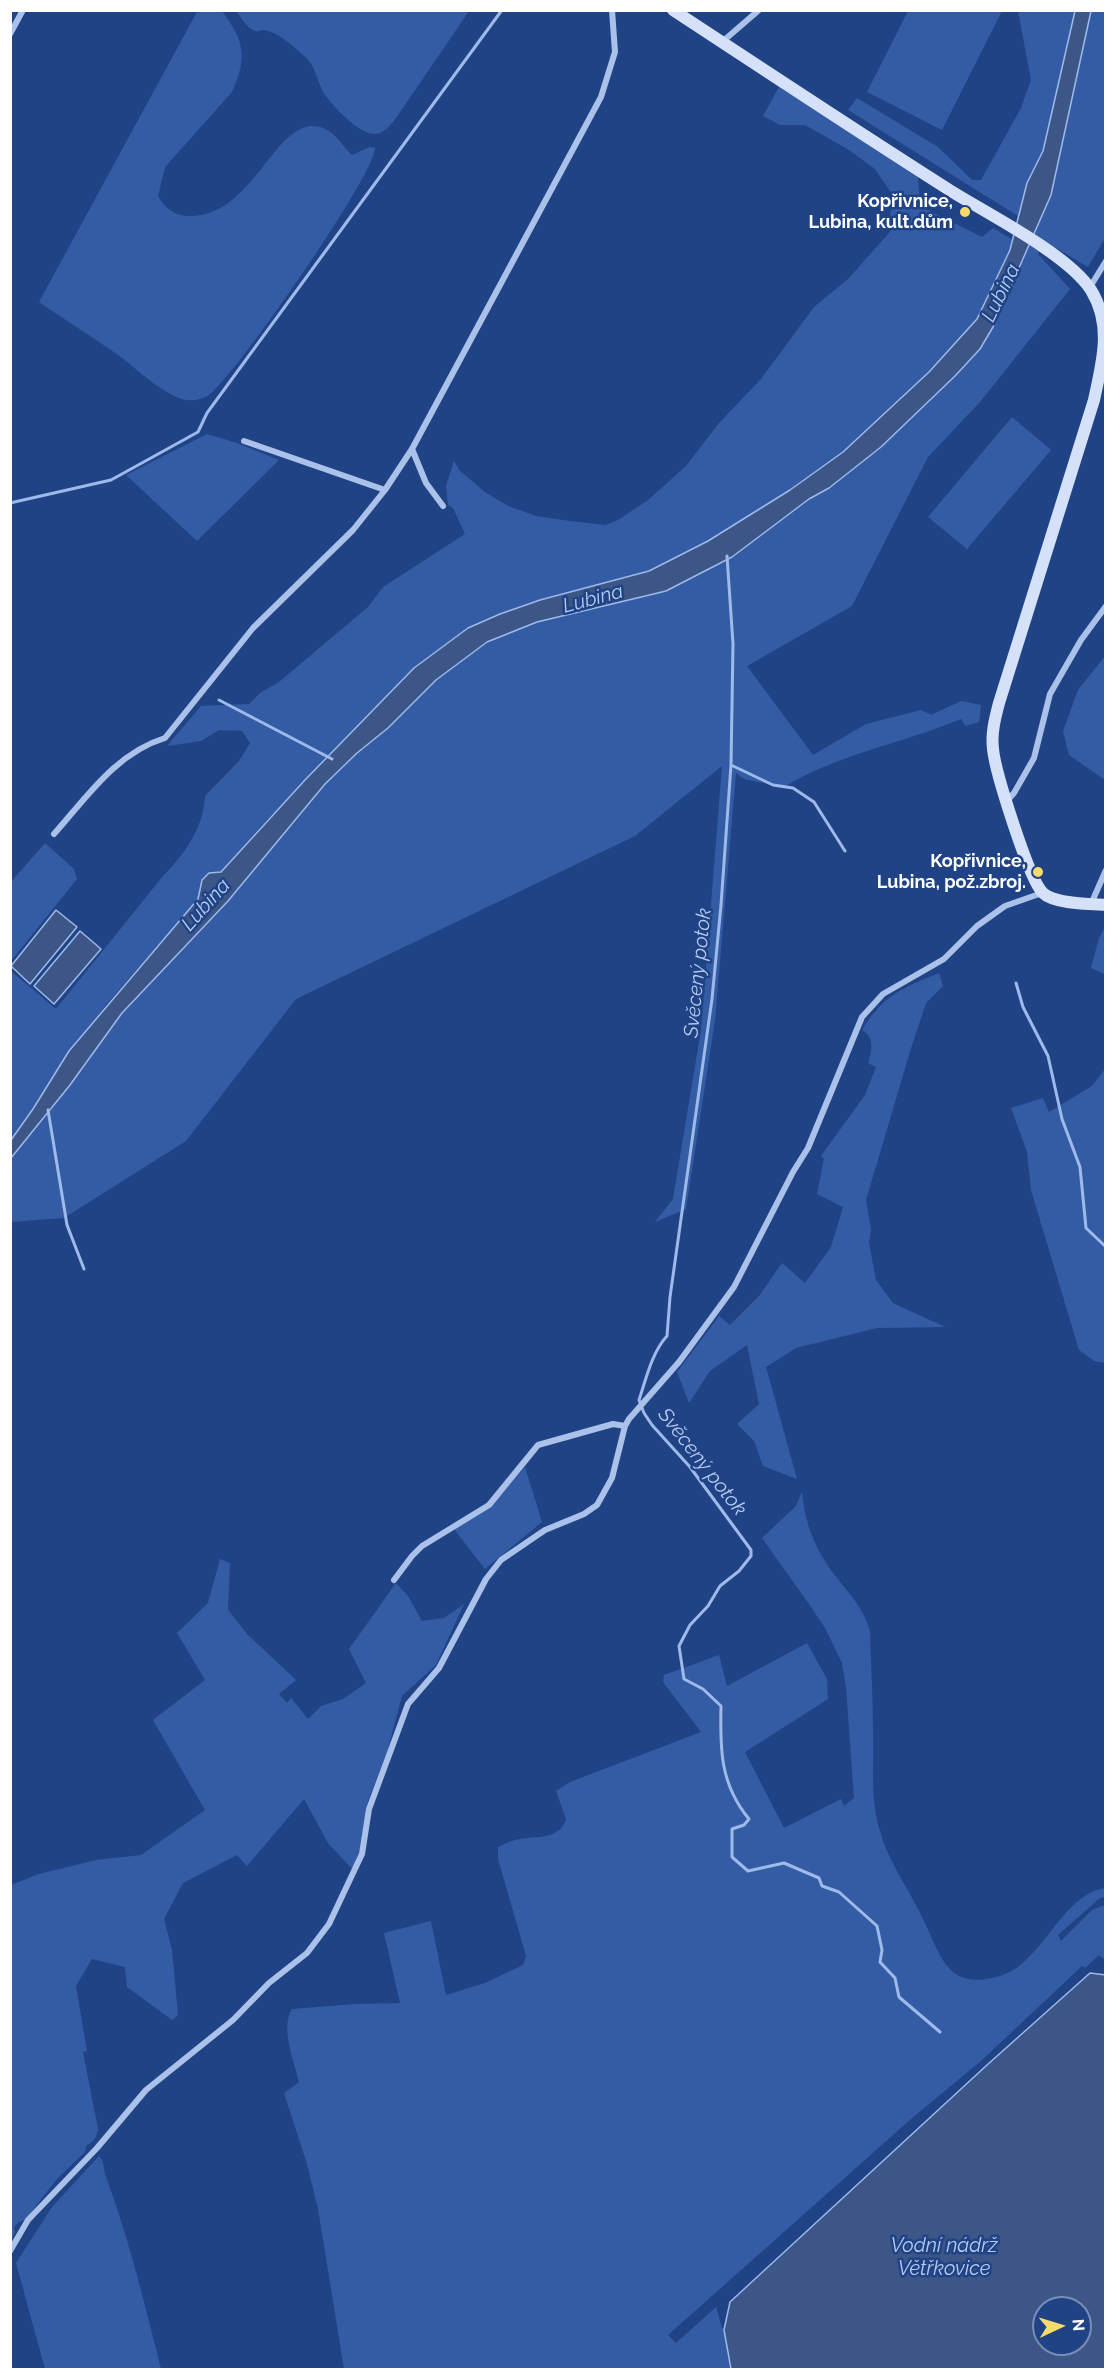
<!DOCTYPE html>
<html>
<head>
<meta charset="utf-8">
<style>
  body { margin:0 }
  #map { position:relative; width:1116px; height:2380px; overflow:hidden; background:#204386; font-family:Raleway,sans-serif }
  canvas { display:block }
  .frame { position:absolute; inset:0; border:12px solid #fff; pointer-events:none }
  .north { position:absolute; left:1032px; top:2296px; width:60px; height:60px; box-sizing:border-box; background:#204386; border:2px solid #798eb6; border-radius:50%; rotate:86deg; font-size:16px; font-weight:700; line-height:24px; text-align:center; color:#fff }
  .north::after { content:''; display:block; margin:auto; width:21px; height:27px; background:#f7dc6b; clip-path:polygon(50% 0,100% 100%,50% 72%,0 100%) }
</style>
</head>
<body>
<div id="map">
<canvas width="1116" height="2380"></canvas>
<div class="frame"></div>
<div class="north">N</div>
</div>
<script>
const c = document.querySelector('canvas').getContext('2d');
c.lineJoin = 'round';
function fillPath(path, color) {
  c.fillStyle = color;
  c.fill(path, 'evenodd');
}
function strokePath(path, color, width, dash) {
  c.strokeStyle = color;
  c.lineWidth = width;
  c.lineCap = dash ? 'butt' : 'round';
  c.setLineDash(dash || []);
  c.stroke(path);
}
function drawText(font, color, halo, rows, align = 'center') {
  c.font = font + ' Raleway,sans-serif';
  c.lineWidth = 5;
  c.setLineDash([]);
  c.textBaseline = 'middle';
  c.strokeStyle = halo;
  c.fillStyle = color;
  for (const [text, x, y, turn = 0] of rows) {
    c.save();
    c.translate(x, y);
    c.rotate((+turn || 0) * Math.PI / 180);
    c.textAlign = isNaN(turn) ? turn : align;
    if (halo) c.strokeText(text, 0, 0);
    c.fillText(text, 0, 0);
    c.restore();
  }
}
fillPath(new Path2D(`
  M198 10 222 11C244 41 248 56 232 92L165 167 158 196C164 207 174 215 186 216 250 220 272 127 312 126 333 126 340 144 352 155L370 147 375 148C375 175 234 378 209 395 203 399 193 401 187 400 165 397 136 368 118 355 93 337 65 320 39 302Z
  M236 11H469L394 121C390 125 385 131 380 133 363 140 334 107 325 95 316 81 317 66 303 55 293 46 278 32 264 30 260 30 259 32 255 31 247 28 240 16 236 11Z
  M908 11H1002L942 130 867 92Z
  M1018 11H1075L1043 152 1027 183 1018 216 848 110 857 98 938 147 972 180H981L1021 108 1031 80Z
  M1091 11H1105V238L1088 267 1044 241 1038 254 1070 289 980 402 928 457 852 606 747 666 813 755 866 724 921 710 931 715 961 701 981 705 979 722 966 726 961 719C904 743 835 755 784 787L744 779 736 773 715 1020 686 1209 655 1222 673 1199 701 1030 722 766 635 836 296 999 186 1141 64 1218 11 1222V1158L49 1112 122 1013 228 901 325 784 357 753 388 728 435 680 487 642 537 622 666 591 732 557 809 499 829 488 881 447 955 376 1051 195Z
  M779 87 918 176 920 206 982 237 993 228 1013 240 1010 249 977 319 929 372 843 452 790 490 708 541 649 571 540 600 500 614 468 628 333 752 263 824 221 872 209 873 202 880 198 899 105 1006 11 1140V971L56 1009 163 876C184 855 204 827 205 796L239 761 250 743 242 731 219 730 201 741 167 746 201 706 249 704 260 693 279 682 368 607 383 587 465 534 453 508 448 505 446 486 454 461 460 471 485 492 508 506 536 516 570 521 606 525 618 520 648 500 686 466 719 423 761 379 814 307 848 279 889 233 893 228 890 222 892 194 875 169 849 150 805 125H780L763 116Z
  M1012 417 1051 450 967 549 928 517Z
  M207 434 237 443 279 460 197 541 126 475Z
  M1105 656V780L1069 755 1063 731 1078 690Z
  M45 843 74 869 77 879 11 961V882Z
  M1105 927 1106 974H1105L1091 968 1099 938Z
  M939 973 943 986 926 1003 912 1045 866 1200 871 1229 869 1243 876 1280 893 1303 945 1327 877 1328 796 1348 766 1367 797 1479 763 1466 754 1441 737 1424 759 1404 747 1345 710 1371 689 1403 677 1372 719 1316 730 1325 759 1296 782 1263 805 1283 831 1247 843 1207 817 1194 824 1159 821 1156 865 1095 876 1067 868 1063C872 1051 875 1037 862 1030 883 995 903 988 939 973Z
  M1105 1069 1106 1363H1105L1094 1361 1079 1350 1031 1190 1027 1152 1011 1108 1043 1098 1049 1112 1092 1086Z
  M525 1467 542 1522 485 1569 453 1528 492 1505Z
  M802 1492C805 1518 810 1536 823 1558 838 1584 863 1602 870 1632 871 1666 873 1699 873 1732 874 1766 870 1799 880 1831 889 1864 910 1890 924 1921 942 1959 948 1991 1000 1976 1042 1964 1061 1895 1105 1888V1897L1100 1898 1058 1935 1061 1941 1092 1910 1105 1905V1960L1099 1955 1085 1968 1082 1966 981 2061 911 2119 668 2335 676 2343 716 2307 722 2328 724 2330 731 2369H344L318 2209 307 2164 284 2093 299 2082C294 2061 280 2028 292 2009L355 2004 400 2003 384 1933 431 1921 446 1995 485 1983 523 1965 526 1956 498 1859V1847C505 1844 512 1840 520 1839 536 1836 560 1840 566 1819L556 1791 570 1782 701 1732 663 1682 664 1675 719 1655 727 1686 807 1643 827 1679 828 1699 745 1752 784 1828 841 1799 844 1806 854 1798 846 1687 842 1663 825 1628 809 1604 762 1538 796 1506Z
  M220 1559 230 1563 228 1610 248 1635 296 1680 279 1694 287 1703 291 1698 308 1719 321 1706 343 1699 366 1683 349 1649 396 1583 408 1596 422 1621 444 1618 464 1604 436 1665 402 1696 387 1752 368 1801 363 1846 353 1870 328 1843 304 1799 247 1866 237 1855 183 1883 164 1919 172 1950 178 2015 172 2020 127 1987 125 1967 92 1959 76 1986 87 2051 83 2052 98 2129C96 2139 94 2141 86 2146L85 2152 57 2179 25 2220 19 2222 14 2227 15 2232 11 2242V1885L39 1874 96 1860 141 1855 205 1810 153 1720 205 1680 177 1633 208 1603Z
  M99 2156C105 2161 103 2169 106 2177 129 2239 145 2305 161 2369H45L16 2263 52 2207Z`), '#345ca4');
const water = new Path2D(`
  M1075 11H1091L1051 195 993 327 980 349 955 376 881 447 829 488 809 499 732 557 666 591 537 622 487 642 436 680 388 728 357 753 325 784 228 901 122 1013 70 1085 11 1158V1140L33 1109 69 1051 198 899 202 880 209 873 221 872 305 780 414 668 468 628 500 614 540 600 649 571 708 541 790 490 843 452 929 372 977 319 1010 250 1027 183 1043 151Z
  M56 910 77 927 30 984 11 966Z
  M80 931 101 949 54 1004 34 986Z
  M1090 1973 1106 1975 1105 2369H731L724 2330 730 2302 987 2065ZM1044 2308H1080V2344H1044Z`);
fillPath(water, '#3c5687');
strokePath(water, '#9ebaeb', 1.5);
strokePath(new Path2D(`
  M10 503 111 480 198 432 207 413 502 10
  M727 556 733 644 731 765 721 905 712 999 670 1297 667 1336C652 1352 646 1379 639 1400L644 1413 652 1425 690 1467 751 1550V1556L739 1571 720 1586 708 1606 690 1625 679 1646 684 1679 703 1689 721 1706C720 1749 720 1784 749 1819L744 1825 732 1829V1857L748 1871 784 1863 819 1878 822 1886 839 1892 877 1926 882 1950 880 1962 895 1978 899 1997 940 2032
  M219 700 332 759
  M731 765 773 785 793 788 814 802 845 851
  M1016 983 1023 1007 1048 1056 1062 1119 1080 1167 1086 1228 1106 1247
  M48 1110 67 1225 84 1269`), '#9ebaeb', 3);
strokePath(new Path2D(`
  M10 34 23 10
  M722 42 759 10
  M1090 287 1106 261
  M244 441 385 490
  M412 449 426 483 443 506
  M1007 801 1014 793 1034 758 1050 694 1081 640 1106 606
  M54 834C87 797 116 753 165 738L253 628 353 530 385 490 412 449 601 97 615 52 612 10
  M1091 904 1106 870
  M394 1580 412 1556 422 1546 489 1505 538 1445 613 1424 625 1426
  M10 2251 28 2220 97 2148 146 2090 233 2020 269 1983 307 1953 329 1924 362 1854 369 1809 408 1704 439 1668 486 1579 501 1560 545 1530 584 1514 597 1505 612 1478 625 1426 629 1419 679 1362 734 1287 793 1172 808 1148 862 1017 883 994 944 959 977 926 1005 906 1042 893`), '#aac1ea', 6);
strokePath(new Path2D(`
  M673 10C766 71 858 132 951 191 988 214 1069 255 1091 290 1113 326 1102 362 1094 400L999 703C995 718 991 734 993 749 995 771 1029 880 1043 893 1054 904 1090 904 1106 905`), '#d5e1f8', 12);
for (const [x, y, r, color] of [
  [965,212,6,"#f7dc6b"],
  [1038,872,6,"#f7dc6b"]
]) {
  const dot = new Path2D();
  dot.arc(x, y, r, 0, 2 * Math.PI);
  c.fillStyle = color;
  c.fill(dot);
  strokePath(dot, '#204386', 2);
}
drawText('bold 18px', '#fff', '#204386', [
  ["Kopřivnice,",953,202],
  ["Lubina, kult.dům",953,223],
  ["Kopřivnice,",1026,862],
  ["Lubina, pož.zbroj.",1026,883]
], 'right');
drawText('italic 20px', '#b6cbf1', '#204386', [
  ["Lubina",1001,293,-64],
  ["Lubina",593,599,-15],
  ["Lubina",206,905,-48],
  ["Svěcený potok",698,973,-84],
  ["Svěcený potok",702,1462,52],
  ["Vodní nádrž",944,2246],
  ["Větřkovice",944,2269]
]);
</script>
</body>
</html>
